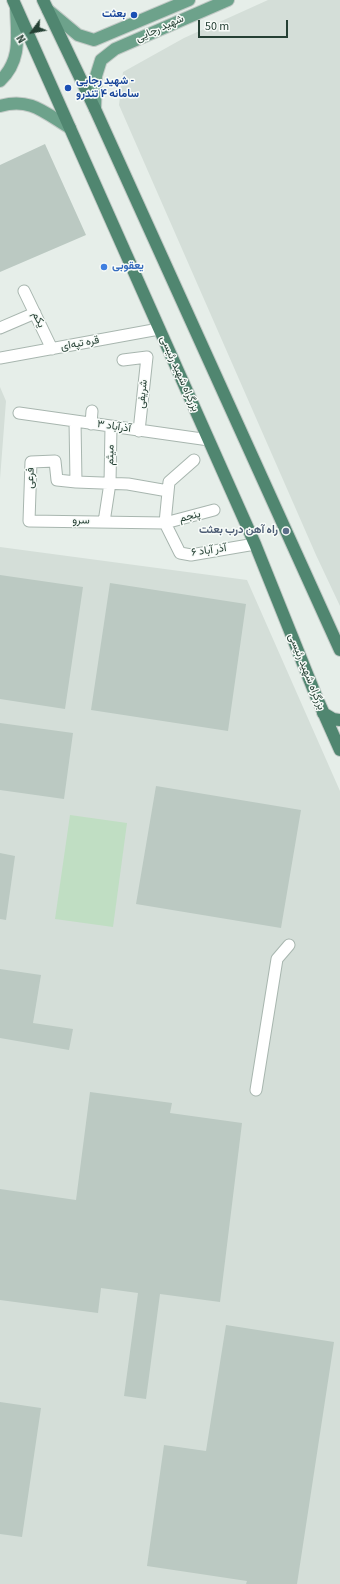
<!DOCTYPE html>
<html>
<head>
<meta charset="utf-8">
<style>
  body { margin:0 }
  #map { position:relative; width:340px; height:1584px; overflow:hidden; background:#e6eee9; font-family:"Source Sans 3",sans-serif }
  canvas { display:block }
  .north { position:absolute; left:12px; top:12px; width:40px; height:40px; -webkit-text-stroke:3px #f7fbf8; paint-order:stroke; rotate:238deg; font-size:11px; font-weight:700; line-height:16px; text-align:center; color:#254034 }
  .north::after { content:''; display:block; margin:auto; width:14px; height:18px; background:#254034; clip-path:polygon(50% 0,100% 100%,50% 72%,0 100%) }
  .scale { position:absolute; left:198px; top:20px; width:90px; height:18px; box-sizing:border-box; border:2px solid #254034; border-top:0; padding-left:5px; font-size:12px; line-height:14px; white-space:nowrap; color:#254034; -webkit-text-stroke:3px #f7fbf8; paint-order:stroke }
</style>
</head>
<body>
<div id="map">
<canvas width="340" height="1584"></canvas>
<div class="north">N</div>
<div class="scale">50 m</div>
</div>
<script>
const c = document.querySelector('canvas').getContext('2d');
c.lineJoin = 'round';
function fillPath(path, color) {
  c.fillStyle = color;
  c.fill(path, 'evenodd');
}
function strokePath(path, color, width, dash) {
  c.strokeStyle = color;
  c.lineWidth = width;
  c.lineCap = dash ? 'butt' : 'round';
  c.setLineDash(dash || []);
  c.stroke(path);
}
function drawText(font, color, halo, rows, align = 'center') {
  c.font = font + ' "Source Sans 3",Vazirmatn,sans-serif';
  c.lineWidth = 3;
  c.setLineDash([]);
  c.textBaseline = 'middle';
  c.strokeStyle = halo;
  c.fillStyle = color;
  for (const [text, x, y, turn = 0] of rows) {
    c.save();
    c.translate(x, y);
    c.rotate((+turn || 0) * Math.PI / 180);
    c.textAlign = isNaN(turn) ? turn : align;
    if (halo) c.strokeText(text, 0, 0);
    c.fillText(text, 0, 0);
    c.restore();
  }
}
fillPath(new Path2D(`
  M268 0H340V606L316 555 119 105 123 72 184 38Z
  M0 387 6 401 0 479Z
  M0 547 247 580 340 791V1584H0Z`), '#d4ded8');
fillPath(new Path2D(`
  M70 815 127 823 113 927 55 919Z`), '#c0dec3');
fillPath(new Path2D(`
  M45 144 86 235 0 272V165Z
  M0 575 83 587 65 709 0 699Z
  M110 583 246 604 228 731 91 710Z
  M0 723 73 733 64 799 0 790Z
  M156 786 301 810 281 928 136 904Z
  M0 853 15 856 6 920 0 919Z
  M0 969 41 975 33 1023 73 1029 69 1050 0 1038Z
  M90 1092 172 1103 170 1113 242 1123 220 1302 160 1294 146 1399 124 1396 138 1293 101 1288 98 1313 0 1300V1189L76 1200Z
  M226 1325 334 1342 297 1584H246L247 1581 147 1566 164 1445 206 1451Z
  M0 1402 41 1408 22 1537 0 1534Z`), '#bbc9c2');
const minor = new Path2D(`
  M24 291 52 349
  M0 328 35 313
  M0 358 159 329
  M123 360 147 357 139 431
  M19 413 209 440
  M75 421 76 482 57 480 55 461 31 462 29 521 165 523 180 553 191 555 255 544
  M91 424 92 411
  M194 460 169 482 165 523 214 510
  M76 482 128 484 168 491
  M104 522 110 483 111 427
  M256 1090 277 959 289 945`);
const primary = new Path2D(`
  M48 10 78 35 94 40 189 0
  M0 81C22 60 17 36 16 8
  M0 106C30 97 45 113 70 128
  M95 109 96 76 101 60 115 49 228 0`);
const trunk = new Path2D(`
  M13 0 255 544 316 696 340 750
  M43 0 95 109 340 650
  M323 713 333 719 340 720`);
strokePath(minor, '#a8b6af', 13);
strokePath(primary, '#c2cac6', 14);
strokePath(trunk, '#c2cac6', 14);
strokePath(minor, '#fff', 11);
strokePath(primary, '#6da28b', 12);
strokePath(trunk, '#508670', 12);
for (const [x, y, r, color] of [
  [134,15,4,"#1a4fb4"],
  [68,88,4,"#1a4fb4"],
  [104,267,4,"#3f7fe0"],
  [286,531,4,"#5c6f8a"]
]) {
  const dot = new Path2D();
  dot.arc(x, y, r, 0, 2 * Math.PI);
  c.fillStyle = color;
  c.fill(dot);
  strokePath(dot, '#f7fbf8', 1.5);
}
drawText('bold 11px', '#164399', '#f7fbf8', [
  ["بعثت",126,15],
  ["شهید رجایی -",76,82,"left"],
  ["سامانه ۴ تندرو",76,95,"left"]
], 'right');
drawText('11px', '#254034', '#f7fbf8', [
  ["شهید رجایی",160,29,-24],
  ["یکم",38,320,64],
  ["قره تپه‌ای",80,344,-10],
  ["بزرگراه شهید رئیسی",179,374,66],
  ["شریفی",143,394,-84],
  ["۳ آذرآباد",114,427,8],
  ["میثم",111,455,-89],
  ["فرعی",31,478,-88],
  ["پنجم",190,517,-15],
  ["سرو",81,521,1],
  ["آذر آباد ۶",209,551,-8],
  ["بزرگراه شهید رئیسی",306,672,68]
]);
drawText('bold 11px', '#366cbe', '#f7fbf8', [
  ["یعقوبی",112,267]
], 'left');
drawText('bold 11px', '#4e5e75', '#f7fbf8', [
  ["راه آهن درب بعثت",278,531]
], 'right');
</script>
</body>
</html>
